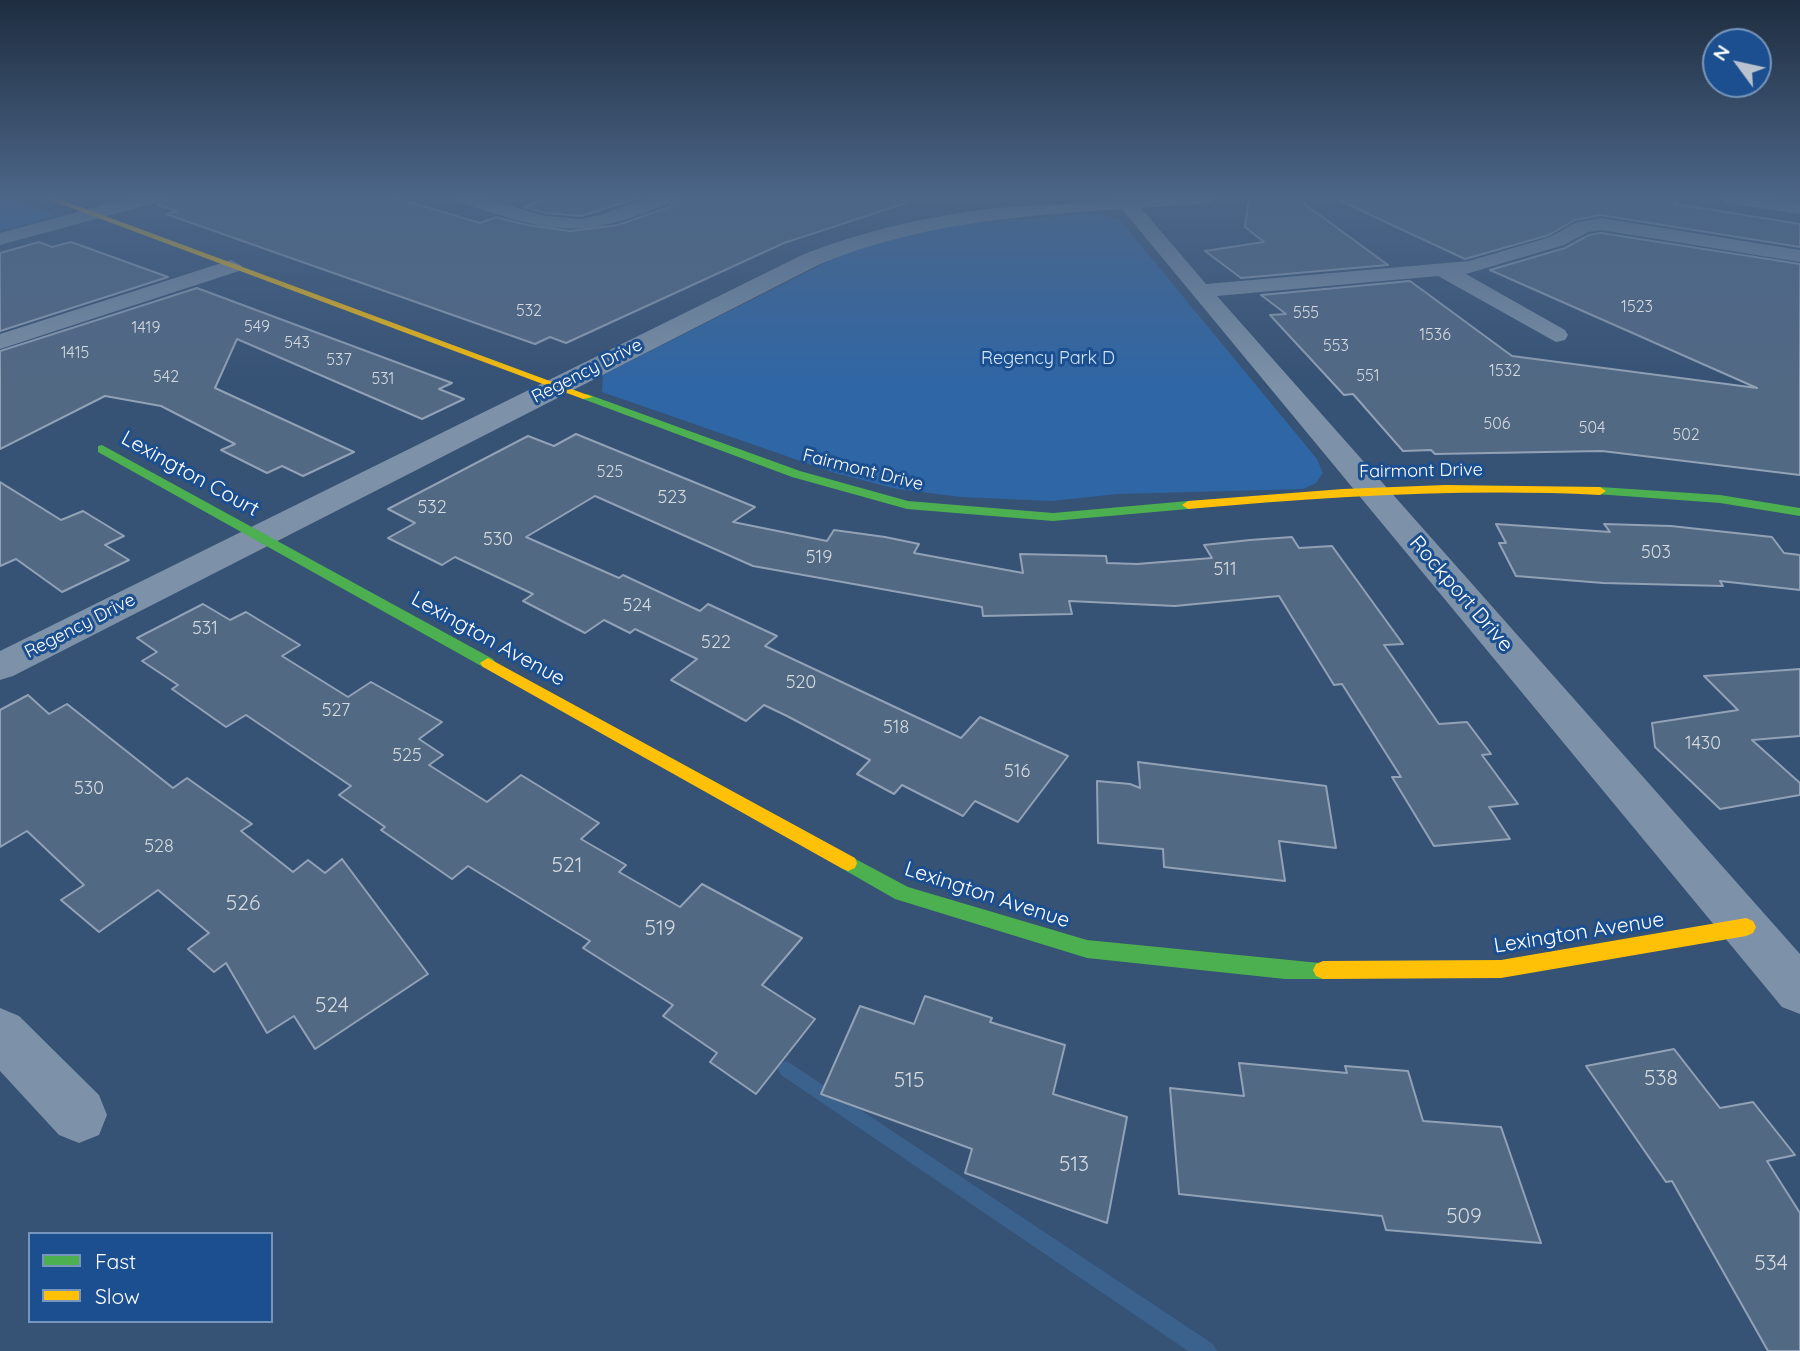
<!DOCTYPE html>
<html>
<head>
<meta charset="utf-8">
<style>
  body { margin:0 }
  #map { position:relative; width:1800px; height:1351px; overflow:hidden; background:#365274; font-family:Quicksand,sans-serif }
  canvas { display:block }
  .legend { position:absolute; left:28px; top:1232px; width:245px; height:91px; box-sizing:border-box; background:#1b4f8f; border:2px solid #7695bc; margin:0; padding:9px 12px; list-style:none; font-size:21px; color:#fff }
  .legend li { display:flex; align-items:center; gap:14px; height:35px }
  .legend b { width:35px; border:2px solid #7695bc }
  .north { position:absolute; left:1702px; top:28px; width:70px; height:70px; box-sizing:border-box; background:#1b4f8f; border:2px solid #7695bc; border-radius:50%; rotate:303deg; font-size:19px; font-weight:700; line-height:28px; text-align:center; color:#fff }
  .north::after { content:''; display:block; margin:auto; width:24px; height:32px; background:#b9c2ce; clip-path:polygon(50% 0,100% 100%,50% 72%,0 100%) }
</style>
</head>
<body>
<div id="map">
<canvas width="1800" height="1351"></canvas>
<ul class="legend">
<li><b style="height:9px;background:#4caf50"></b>Fast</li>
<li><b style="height:9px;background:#ffc107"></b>Slow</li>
</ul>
<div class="north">N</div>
</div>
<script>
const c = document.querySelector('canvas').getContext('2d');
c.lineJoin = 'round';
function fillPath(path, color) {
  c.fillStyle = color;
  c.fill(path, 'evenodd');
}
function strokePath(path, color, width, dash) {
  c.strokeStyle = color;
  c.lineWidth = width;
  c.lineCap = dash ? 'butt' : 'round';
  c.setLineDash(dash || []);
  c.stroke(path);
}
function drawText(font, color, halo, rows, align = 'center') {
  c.font = font + ' Quicksand,sans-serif';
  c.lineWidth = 6;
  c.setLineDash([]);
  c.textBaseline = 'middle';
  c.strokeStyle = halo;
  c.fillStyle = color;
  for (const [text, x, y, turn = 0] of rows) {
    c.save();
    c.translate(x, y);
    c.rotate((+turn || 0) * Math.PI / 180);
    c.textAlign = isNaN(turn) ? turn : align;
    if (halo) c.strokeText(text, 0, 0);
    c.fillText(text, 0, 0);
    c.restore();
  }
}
fillPath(new Path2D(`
  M0 197H6L57 216 0 231Z
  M1095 213 1120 220 1317 459 1323 473 1316 483 1303 489 1117 494 1052 501 961 497 897 489 835 473 602 392 603 375 841 255 894 238 965 224Z`), '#2f66a5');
fillPath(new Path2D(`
  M787 1061 1213 1344 1217 1351H1188L781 1075 778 1069 781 1063Z`), '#3b618d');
const building = new Path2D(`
  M166 197H393L480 223 496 217 527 225 570 231 618 225 669 207 682 197H905L906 203 784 243 566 343 550 337 535 344 166 214 177 211 158 205Z
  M552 197H642L581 216 546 213 524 207Z
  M1249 197H1295L1388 265 1241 278 1205 251 1264 242 1245 227Z
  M1332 197H1675L1676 204 1800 224V247L1600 215 1575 220 1549 235 1465 259Z
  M1601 233 1800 264V475L1602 451 1435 454 1431 450 1403 451 1353 394 1344 395 1270 315 1286 314 1261 295 1410 281 1512 356 1757 388 1490 270 1565 248 1589 235Z
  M39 242 52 247 71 242 168 277 0 331V253Z
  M197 288 452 383 439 389 464 399 422 419 237 339 215 388 354 452 303 476 282 466 267 473 221 450 235 444 161 406 105 396 0 449V351Z
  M576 434 755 507 733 522 827 541 834 530 885 537 919 544 914 553 1023 573 1020 554 1106 556 1107 563 1137 564 1212 558 1204 545 1250 540 1292 537 1299 548 1332 546 1403 644 1384 645 1439 724 1467 722 1491 754 1482 755 1518 804 1489 807 1510 839 1434 846 1392 777H1401L1342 684 1334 685 1279 596 1175 606 1069 601 1072 614 983 616 982 607 753 566 595 496 526 537 619 578 623 575 700 611 708 604 777 636 765 646 961 738 980 717 1068 756 1018 822 975 801 963 816 902 785 894 794 857 774 870 760 787 716 764 705 746 721 671 680 697 659 635 629 630 633 604 620 585 633 523 601 533 594 455 557 442 565 388 538 415 523 388 509 528 436 554 446Z
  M0 482 61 520 83 511 124 536 105 545 129 560 62 592 16 559 0 566Z
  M1496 524 1610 532 1604 524 1671 526 1772 537 1784 553 1800 555V590L1720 581 1723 586 1603 583 1516 576 1499 543H1506Z
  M203 604 230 620 246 612 300 645 282 656 348 697 371 682 442 722 419 739 443 755 429 765 487 802 521 775 599 823 581 839 626 865 619 872 680 907 702 884 802 938 762 985 815 1019 756 1094 710 1062 717 1053 663 1016 673 1005 583 948 590 941 468 866 452 879 381 830 385 827 339 795 351 786 246 715 226 727 172 689 178 685 142 661 157 652 137 638Z
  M1800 669V736L1752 740 1800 783V795L1720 809 1655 747 1652 723 1738 710 1704 676Z
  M28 695 49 714 67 704 173 788 187 778 252 824 241 831 293 872 308 860 325 873 342 859 428 974 315 1049 294 1016 267 1033 226 963 214 972 188 949 209 933 158 890 99 932 61 900 84 885 27 831 0 847V710Z
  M1138 762 1326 786 1336 848 1279 841 1285 881 1164 867 1163 849 1098 843 1097 781 1130 784 1140 788Z
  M925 996 992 1018 990 1022 1065 1045 1053 1094 1127 1117 1107 1223 965 1173 972 1149 821 1094 860 1006 914 1024Z
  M1674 1049 1720 1108 1753 1102 1795 1155 1767 1161 1800 1213V1351H1768L1672 1181 1666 1182 1586 1066Z
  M1239 1063 1347 1073 1345 1066 1408 1071 1423 1121 1501 1127 1541 1243 1386 1230 1382 1216 1179 1194 1170 1088 1244 1096Z`);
fillPath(building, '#526984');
strokePath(building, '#92a2b6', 2);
fillPath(new Path2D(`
  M133 197H164L162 201 0 245V233Z
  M452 197H481L546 216 581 219 600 215 650 197H679C672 205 655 208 645 213 567 243 530 224 454 201Z
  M1113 197H1219L1210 203 1141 208 1206 284 1469 261 1550 237 1575 223 1601 218 1800 250V262L1601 230 1588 232 1564 245 1466 274 1565 330 1568 335 1565 340 1556 342 1438 276 1217 296 1800 954V1014L1782 1007 1122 209C1017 216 915 224 818 265L13 676 0 680V651L802 255C865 230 929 216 996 208 1024 205 1094 205 1113 197Z
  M1718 197H1766L1800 202V214L1727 203Z
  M231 260 242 266 239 271 0 349V334Z
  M0 1008 19 1016 99 1095 107 1115 99 1135 79 1143 59 1135 0 1071Z`), '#7d92a8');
fillPath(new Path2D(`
  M587 394 800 471 908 501 1053 513 1188 501 1194 505 1188 509 1053 521 907 509 792 477 583 399V395Z
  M102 445 493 659 496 663 488 668 483 667 98 452V446Z
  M1600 487 1720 495 1800 508V516L1720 503 1596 494 1594 491Z
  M848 855 908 887 1087 940 1330 964 1333 970 1330 976 1323 979H1285L1087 958 895 899 841 868 839 863 841 858Z`), '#4caf50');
fillPath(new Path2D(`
  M42 197H54L593 397 583 399Z
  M1445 485 1600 487 1606 491 1600 495C1462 488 1325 497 1188 509L1182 505 1188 501 1343 489Z
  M488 658 855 858 857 863 855 868 848 871 841 868 483 667 480 663Z
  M1746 918 1753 921 1756 927 1753 933 1746 936 1501 978 1323 979 1316 976 1313 970 1316 964 1323 961 1501 960Z`), '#ffc107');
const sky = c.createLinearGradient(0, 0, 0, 386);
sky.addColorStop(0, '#1e2d40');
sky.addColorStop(0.51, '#4c6688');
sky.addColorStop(1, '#4c668800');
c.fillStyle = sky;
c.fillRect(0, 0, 1800, 386);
drawText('16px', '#d4dae0', null, [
  ["1523",1637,307],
  ["532",529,311],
  ["555",1306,313],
  ["549",257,327],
  ["1419",146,328],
  ["1536",1435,335],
  ["543",297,343],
  ["553",1336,346],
  ["1415",75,353],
  ["537",339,360],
  ["1532",1505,371],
  ["551",1368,376],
  ["542",166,377],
  ["531",383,379],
  ["506",1497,424],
  ["504",1592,428],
  ["502",1686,435],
  ["525",610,472]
]);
drawText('18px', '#cfe3fa', '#1b4f8f', [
  ["Regency Park D",1048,359]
]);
drawText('18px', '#fff', '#1b4f8f', [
  ["Regency Drive",587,371,-27],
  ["Fairmont Drive",863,470,14],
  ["Fairmont Drive",1421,471,-1],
  ["Regency Drive",80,626,-27]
]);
drawText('18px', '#d4dae0', null, [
  ["523",672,498],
  ["532",432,508],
  ["530",498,540],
  ["503",1656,553],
  ["519",819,558],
  ["511",1225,570],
  ["524",637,606],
  ["531",205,629],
  ["522",716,643],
  ["520",801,683],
  ["527",336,711],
  ["518",896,728],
  ["1430",1703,744],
  ["525",407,756],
  ["516",1017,772],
  ["530",89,789],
  ["528",159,847]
]);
drawText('21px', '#fff', '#1b4f8f', [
  ["Lexington Court",190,474,29],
  ["Rockport Drive",1461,594,49],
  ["Lexington Avenue",488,639,29],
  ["Lexington Avenue",987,895,18],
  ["Lexington Avenue",1579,933,-9]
]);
drawText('21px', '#d4dae0', null, [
  ["521",567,866],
  ["526",243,904],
  ["519",660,929],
  ["524",332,1006],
  ["538",1661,1079],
  ["515",909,1081],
  ["513",1074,1165],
  ["509",1464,1217],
  ["534",1771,1264]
]);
</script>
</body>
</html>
